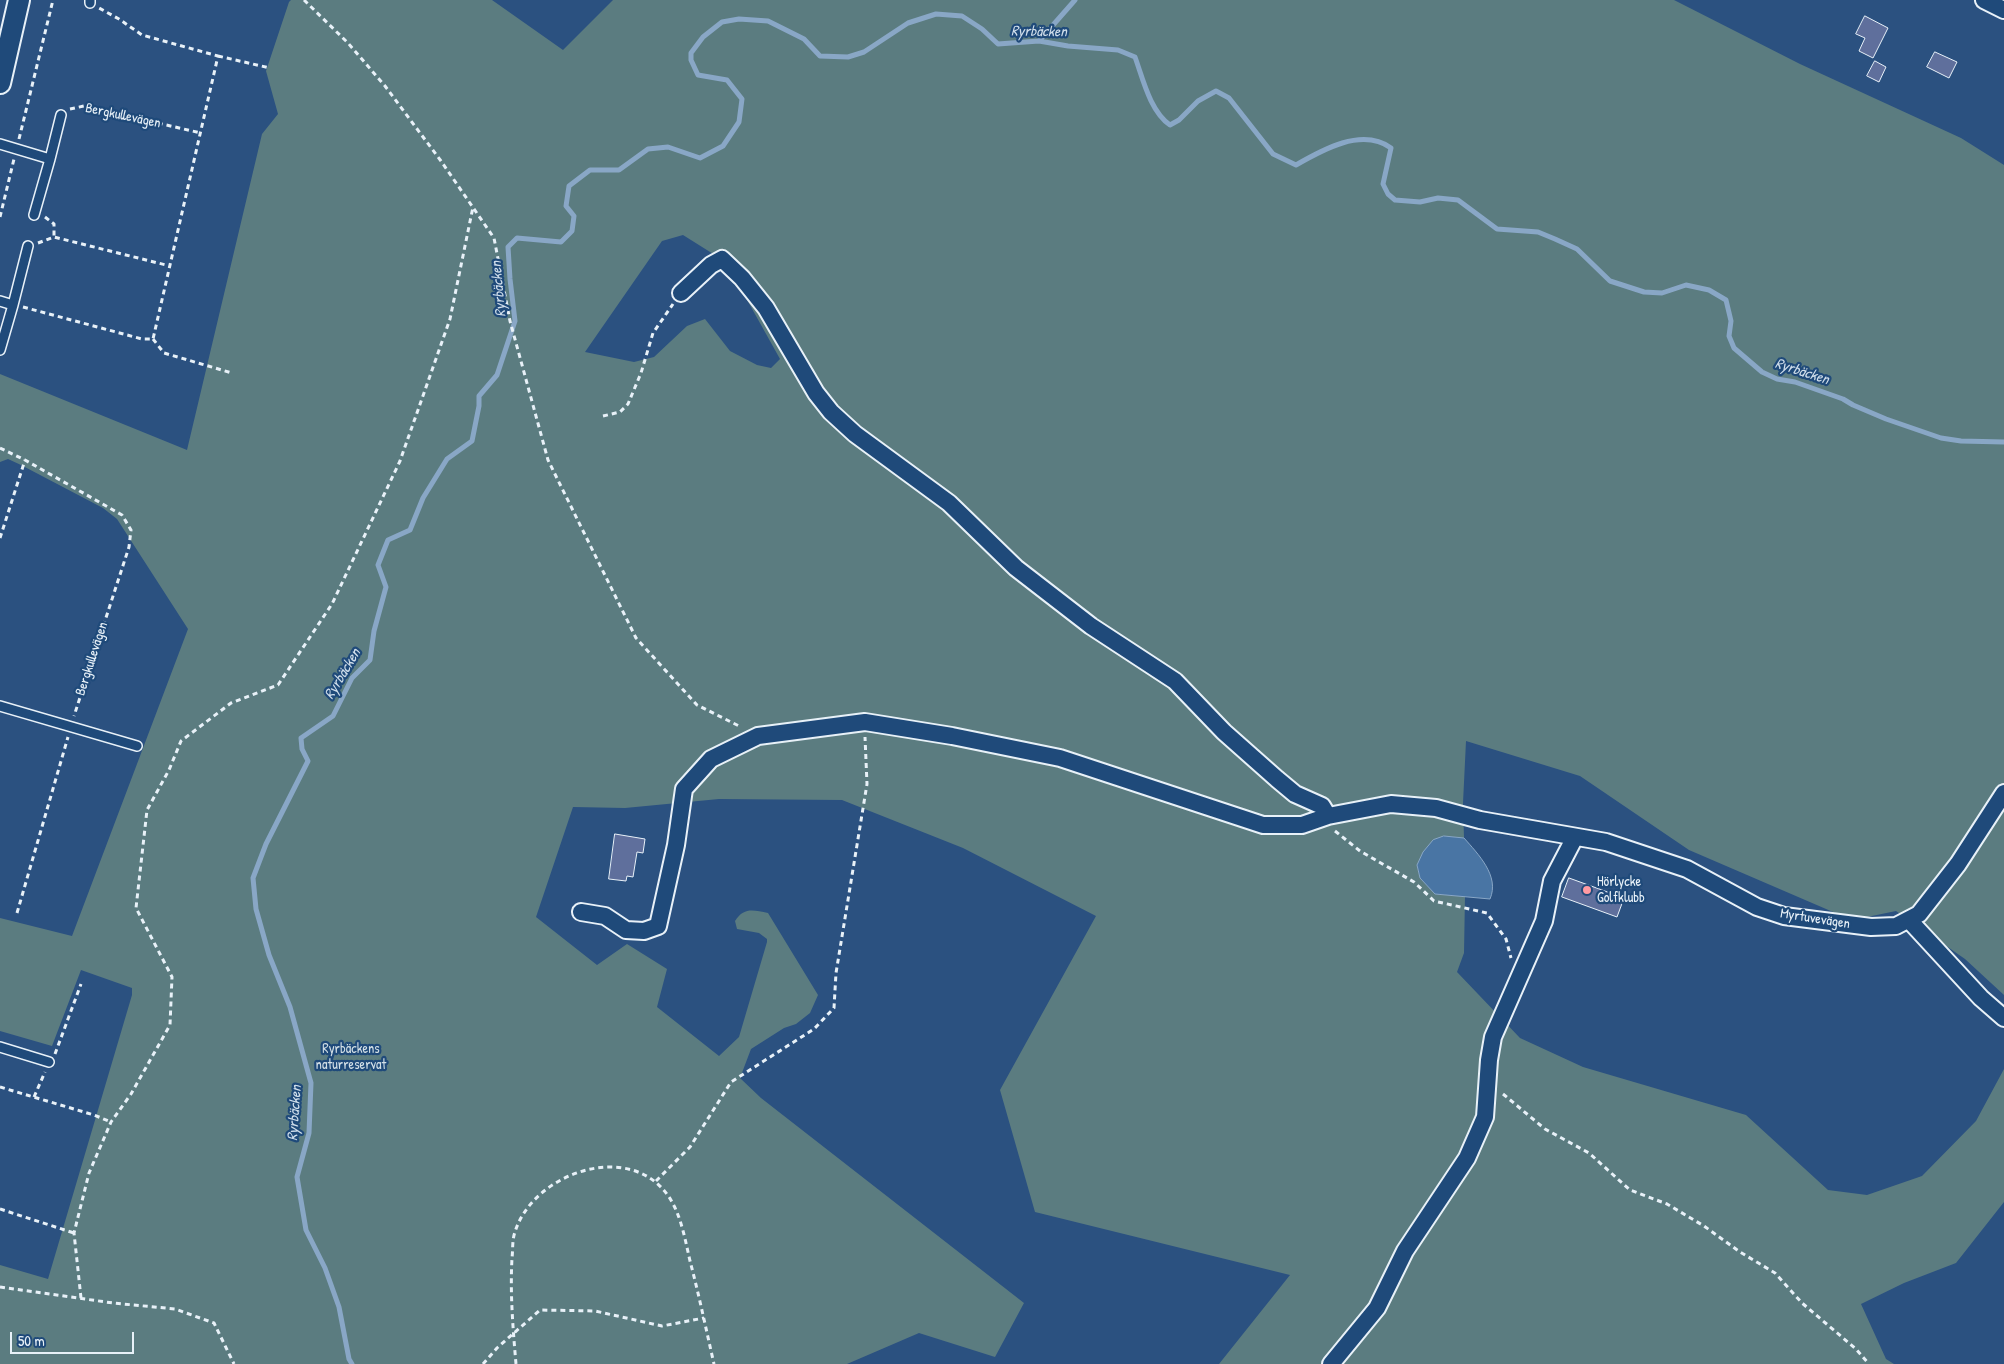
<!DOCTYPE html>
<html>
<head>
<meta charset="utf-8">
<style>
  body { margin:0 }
  #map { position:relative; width:2004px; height:1364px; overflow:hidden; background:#2b5180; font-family:"Patrick Hand",sans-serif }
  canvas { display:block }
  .scale { position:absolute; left:10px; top:1332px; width:124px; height:22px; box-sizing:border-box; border:2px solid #e8f1f8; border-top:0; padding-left:6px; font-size:15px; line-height:18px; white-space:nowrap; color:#e8f1f8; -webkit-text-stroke:4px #1f4a7a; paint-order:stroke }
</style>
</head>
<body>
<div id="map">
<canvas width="2004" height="1364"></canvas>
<div class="scale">50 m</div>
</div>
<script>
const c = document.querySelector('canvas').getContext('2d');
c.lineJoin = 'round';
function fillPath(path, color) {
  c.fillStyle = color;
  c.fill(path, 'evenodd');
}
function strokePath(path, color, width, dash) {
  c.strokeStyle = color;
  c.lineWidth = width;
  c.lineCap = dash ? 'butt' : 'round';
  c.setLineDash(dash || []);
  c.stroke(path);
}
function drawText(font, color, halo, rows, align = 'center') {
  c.font = font + ' "Patrick Hand",sans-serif';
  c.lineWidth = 4.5;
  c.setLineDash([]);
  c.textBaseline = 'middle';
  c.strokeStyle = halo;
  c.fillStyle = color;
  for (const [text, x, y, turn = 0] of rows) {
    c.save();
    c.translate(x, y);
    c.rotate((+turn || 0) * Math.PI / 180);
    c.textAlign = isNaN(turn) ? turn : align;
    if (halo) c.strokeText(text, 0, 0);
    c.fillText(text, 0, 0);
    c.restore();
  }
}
fillPath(new Path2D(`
  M291 0H492L563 50 613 0H1674L1800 64 1961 138 2004 165V995L1965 959 1896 911 1867 917 1840 915 1689 850 1580 776 1466 741 1463 803 1464 838 1444 836 1417 865 1420 878 1435 894 1465 896 1464 953 1457 972 1520 1038 1583 1067 1746 1115 1828 1190 1867 1195 1922 1176 1976 1121 2004 1069V1202L1956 1263 1904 1283 1861 1304 1886 1359 1894 1364H1219L1290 1275 1035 1212 1000 1090 1096 916 963 848 842 800 719 799 625 808 573 807 536 917 597 965 627 944 667 969 657 1007 719 1056 739 1037 767 942V939L759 933 737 929 735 921C744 907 753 910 768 913L818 995 810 1013 796 1024 784 1028 751 1049 740 1078 761 1098 1024 1303 995 1357 919 1333 847 1364H0V1265L48 1279 132 995V988L81 970 52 1046 0 1031V918L72 936 188 629 117 519 103 508 21 465 8 459 0 462V374L187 450 262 134 278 114 266 71 289 2ZM683 235 726 262 780 359 771 368 757 365 730 351 705 319 687 326 654 357 634 362 585 352 662 241Z`), '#5b7c80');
const water = new Path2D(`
  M1444 836 1464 838C1478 854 1500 876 1490 899L1435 894 1420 878 1417 865 1423 852 1433 840Z`);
fillPath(water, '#4975a4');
strokePath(water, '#89a7c6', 1);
strokePath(new Path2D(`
  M1039 41 1075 0
  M352 1364 349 1359 339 1307 325 1268 306 1230 297 1177 309 1133 311 1083 290 1007 269 955 256 909 253 878 266 844 308 761 302 749 301 738 333 716 352 678 370 660 374 631 386 587 378 565 388 540 410 530 423 498 447 459 472 441 479 406V396L497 375 515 321 510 279 508 247 517 238 561 242 572 231 574 216 566 206 569 186 590 170H619L648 149 668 147 700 158 723 146 739 122 742 99 727 80 698 75 691 60V53L703 37 722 22 739 19 768 21 804 39 820 56 848 57 864 52 908 23 936 14 962 16 982 29 998 44 1039 41 1068 46 1118 50 1135 57C1143 79 1150 111 1170 125L1179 120 1198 101 1216 91 1229 98 1273 154 1296 165C1322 150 1362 127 1391 148L1383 184 1388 194 1395 200 1420 202 1438 198 1458 200 1497 229 1538 232 1555 239 1577 249 1610 281 1644 292 1662 293 1686 285 1709 290 1726 300 1731 321 1729 336 1734 348 1762 372 1777 379 1795 382 1843 399 1853 405 1886 419 1941 438 1961 441 2004 442`), '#89a7c6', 5);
const building = new Path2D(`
  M1865 16 1888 28 1873 58 1859 51 1865 38 1856 34Z
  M1935 52 1957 62 1949 78 1927 67Z
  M1875 61 1886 67 1879 82 1867 76Z
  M615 834 645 839 643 853 637 852 633 877 627 876 626 881 609 879Z
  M1569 878 1624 898 1617 917 1562 897Z`);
fillPath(building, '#5f6f9c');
strokePath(building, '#e8f1f8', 1);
const service = new Path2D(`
  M90 3V0
  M0 144 50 159 34 215
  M50 159 61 115
  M0 301 13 305 28 246
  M0 350 13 305
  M0 706 137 746
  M0 1047 49 1062`);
const minor = new Path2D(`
  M1984 0 2004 10
  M681 293 711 265 722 259 742 278 766 308 816 393 831 412 855 434 949 503 1016 568 1091 626 1175 681 1224 732 1277 779 1295 794 1322 806 1328 816
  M581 912 605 916 626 930 644 931 658 926 676 845 684 789 711 759 758 736 865 722 952 736 1060 758 1263 825H1302L1328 816 1391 804 1436 808 1480 820 1606 842 1687 869 1757 907 1784 916 1871 927 1896 926 1919 914 1958 864 2004 793
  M1909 920 1981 998 2004 1018
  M1331 1364 1377 1308 1405 1251 1467 1158 1485 1117 1489 1060 1493 1037 1544 921 1552 881 1575 837`);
const tertiary = new Path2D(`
  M0 83 19 0`);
strokePath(service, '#e8f1f8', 12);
strokePath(minor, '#e8f1f8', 20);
strokePath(tertiary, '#e8f1f8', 24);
strokePath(new Path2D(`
  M304 0 348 43 385 86 441 161 494 238 510 321 548 460 636 638 697 705 741 727
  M218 56 270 68
  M70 109 84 106 201 133
  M19 139 53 0
  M0 217 14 159
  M45 217 54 224V237
  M38 243 54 237 170 266
  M23 307 142 339H153L218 56 142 35 119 19 99 8
  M153 339 164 353 232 373
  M603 416 620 412 628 404 641 373 653 333 673 304
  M0 448 25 460 122 515 131 530 129 547 74 716
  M0 538 25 460
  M1335 831 1360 851 1414 882 1434 901 1487 913 1506 939 1511 958
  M17 913 68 737
  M55 1054 81 984
  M0 1087 94 1115 111 1122
  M1503 1094 1545 1129 1589 1153 1630 1190 1667 1204 1704 1226 1740 1252 1775 1273 1802 1303 1856 1349 1869 1364
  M34 1097 45 1072
  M656 1181 690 1147 731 1082 814 1029 834 1008 836 973 867 784 865 737
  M0 1209 74 1233
  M0 1287 113 1303 175 1309 214 1323 234 1364
  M81 1298 74 1233 89 1173 111 1122 131 1094 170 1025 172 977 136 908 147 810 169 770 181 741 231 703 278 685 332 604 400 461 450 319 473 207
  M483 1364 497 1348 540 1310 595 1311 662 1326 704 1318
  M516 1364C513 1329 510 1294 512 1258 513 1250 512 1240 515 1232 533 1173 630 1139 669 1197 681 1215 685 1239 690 1261 699 1295 706 1329 714 1364`), '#e8f1f8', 3, [5, 4]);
strokePath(service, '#1f4a7a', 9);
strokePath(minor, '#1f4a7a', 16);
strokePath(tertiary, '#1f4a7a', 20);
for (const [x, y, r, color] of [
  [1587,890,5,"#ff9aa2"]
]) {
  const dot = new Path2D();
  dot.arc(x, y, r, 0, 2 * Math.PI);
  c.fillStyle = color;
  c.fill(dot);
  strokePath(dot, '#1f4a7a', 2);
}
drawText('14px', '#e8f1f8', '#1f4a7a', [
  ["Bergkullevägen",123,116,12],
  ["Bergkullevägen",92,659,-72],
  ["Myrtuvevägen",1815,919,9]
]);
drawText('14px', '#e8f1f8', '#1f4a7a', [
  ["Hörlycke",1597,882],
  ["Golfklubb",1597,898]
], 'left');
drawText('14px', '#d3dfe6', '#1f4a7a', [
  ["Ryrbäckens",351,1049],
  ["naturreservat",351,1065]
]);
drawText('italic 15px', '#d0deeb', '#1f4a7a', [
  ["Ryrbäcken",1039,32,1],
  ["Ryrbäcken",499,289,-95],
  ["Ryrbäcken",1802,372,18],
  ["Ryrbäcken",343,674,-59],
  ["Ryrbäcken",295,1113,-86]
]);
</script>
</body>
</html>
